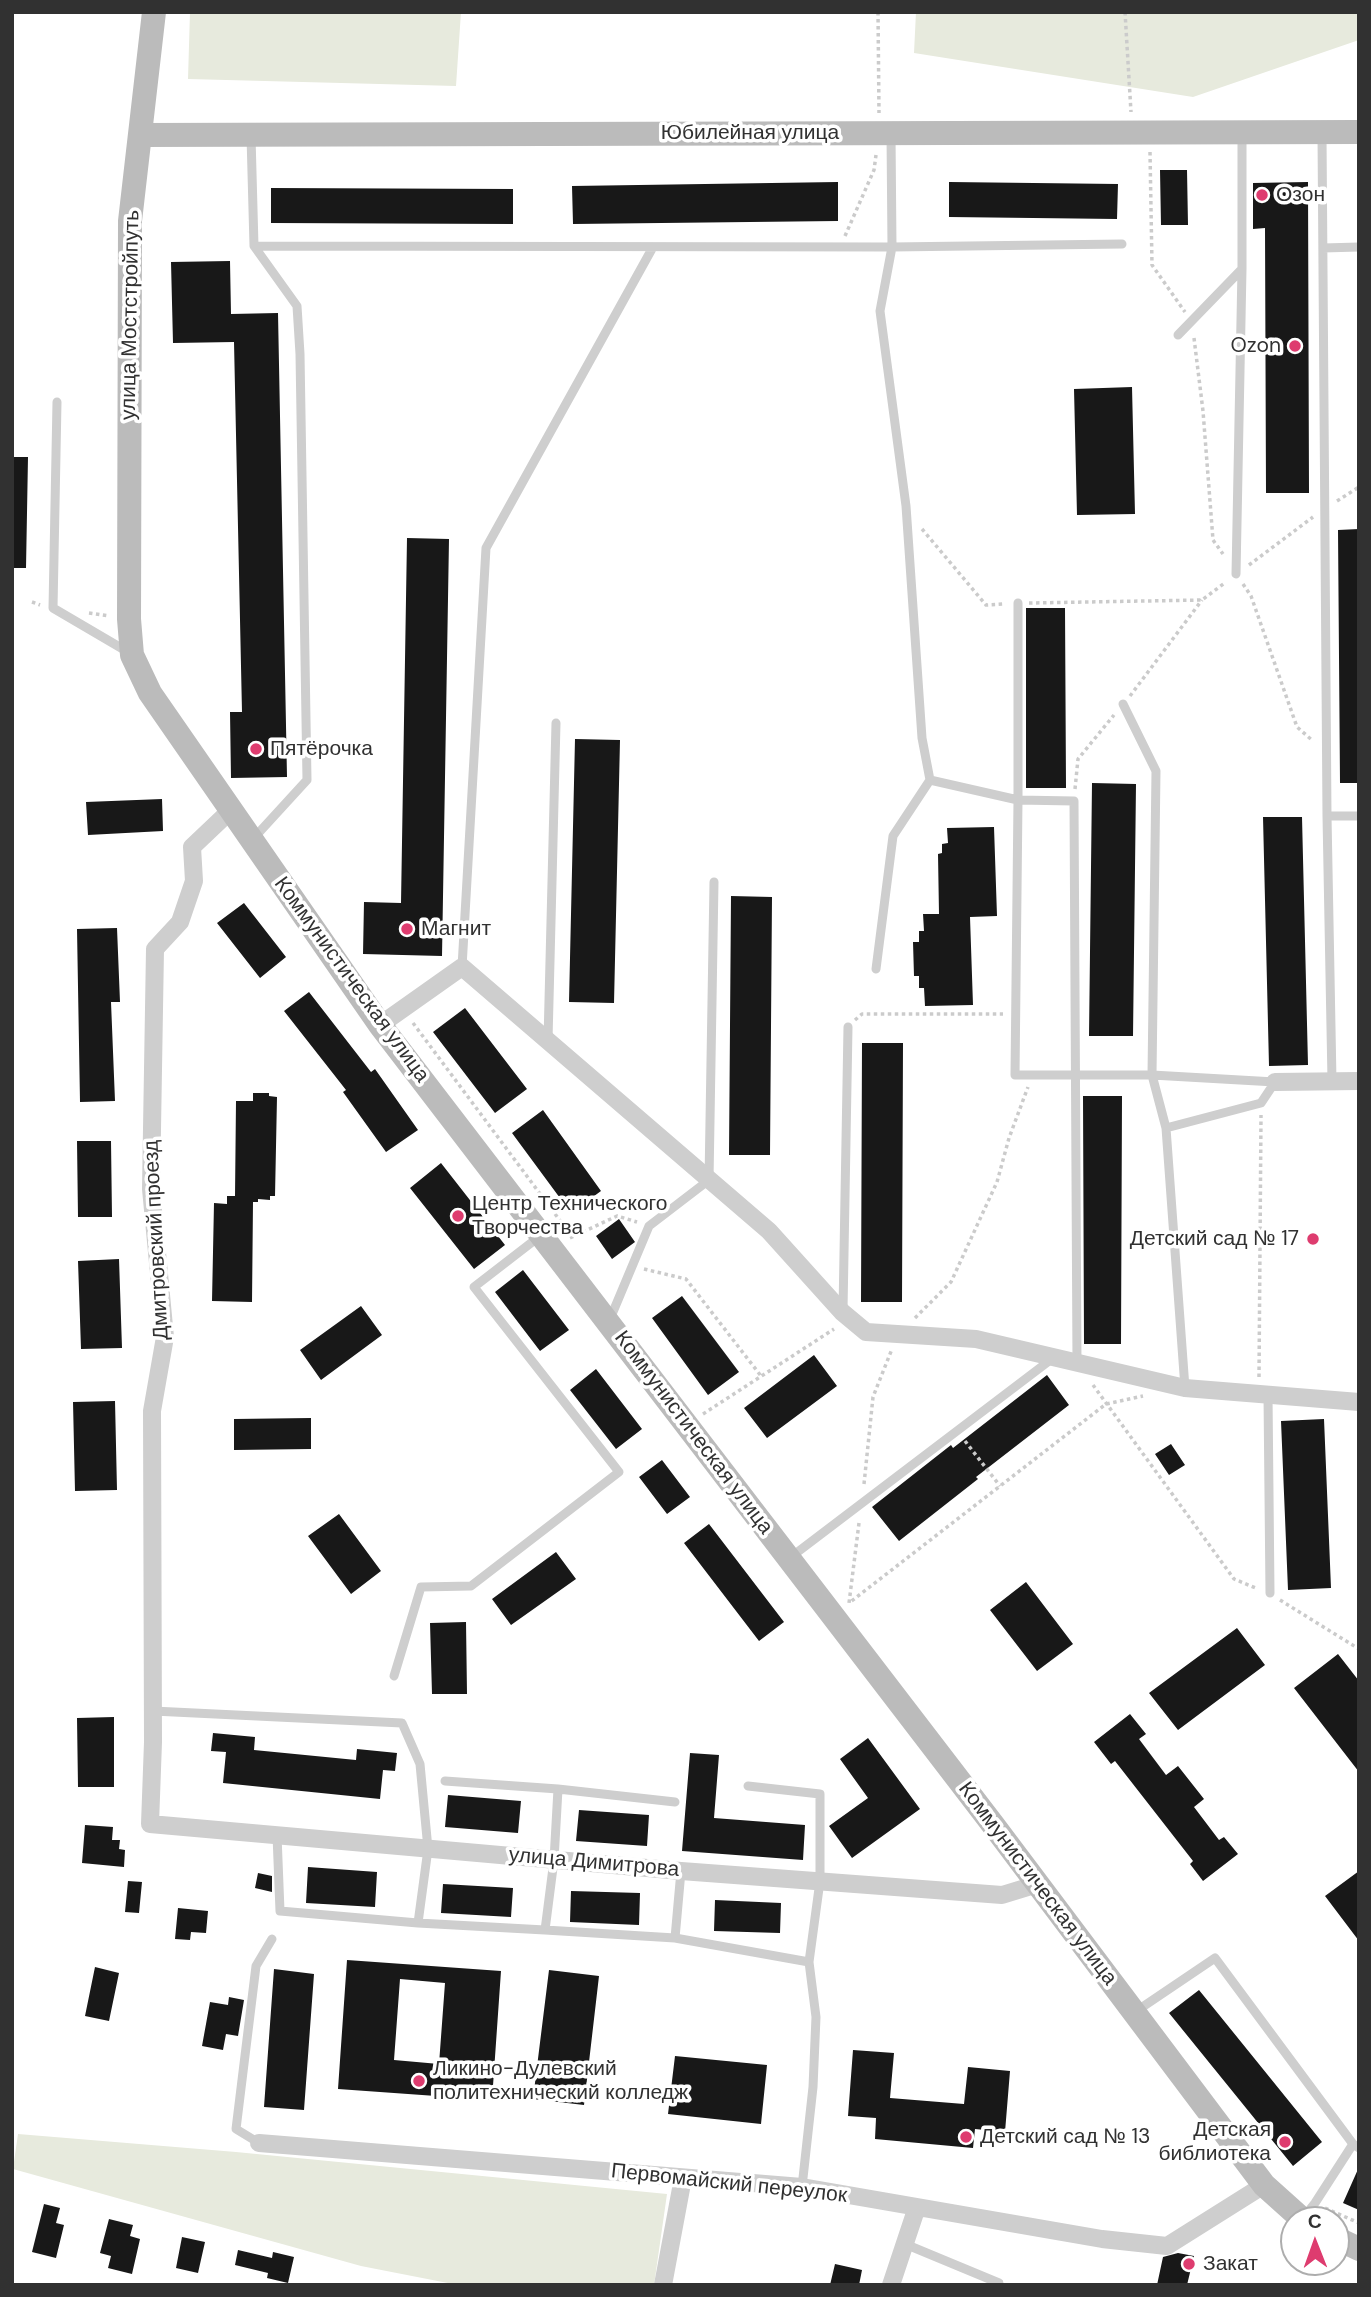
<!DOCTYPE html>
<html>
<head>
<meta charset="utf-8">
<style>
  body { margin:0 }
  #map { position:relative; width:1371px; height:2297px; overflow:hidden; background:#fff; font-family:"DM Sans",sans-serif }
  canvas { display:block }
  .frame { position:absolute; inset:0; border:14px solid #313131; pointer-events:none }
  .north { position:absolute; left:1280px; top:2206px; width:70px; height:70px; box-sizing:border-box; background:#fff; border:2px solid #adadad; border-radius:50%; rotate:359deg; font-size:19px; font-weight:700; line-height:28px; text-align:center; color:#313131 }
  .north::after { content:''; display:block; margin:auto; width:24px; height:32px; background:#de3c6f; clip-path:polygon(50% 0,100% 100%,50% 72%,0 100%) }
</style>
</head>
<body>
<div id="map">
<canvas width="1371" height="2297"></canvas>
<div class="frame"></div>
<div class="north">С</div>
</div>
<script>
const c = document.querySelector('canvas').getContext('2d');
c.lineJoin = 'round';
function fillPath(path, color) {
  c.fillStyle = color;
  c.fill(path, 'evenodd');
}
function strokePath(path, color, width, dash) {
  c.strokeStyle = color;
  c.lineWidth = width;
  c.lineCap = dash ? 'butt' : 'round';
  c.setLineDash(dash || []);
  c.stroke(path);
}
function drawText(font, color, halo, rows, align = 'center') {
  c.font = font + ' "DM Sans",sans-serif';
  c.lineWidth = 7;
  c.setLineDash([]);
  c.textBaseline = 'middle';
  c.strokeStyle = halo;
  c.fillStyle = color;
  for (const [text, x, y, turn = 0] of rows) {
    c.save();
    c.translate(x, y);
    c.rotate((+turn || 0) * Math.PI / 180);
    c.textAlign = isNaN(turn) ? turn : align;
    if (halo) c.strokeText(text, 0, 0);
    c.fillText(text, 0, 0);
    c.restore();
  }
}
fillPath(new Path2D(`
  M190 12H461L456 86 188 79Z
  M916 12H1359V40L1193 97 914 53Z
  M18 2134 236 2152 667 2194 654 2285H458L361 2266 13 2169Z`), '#e7eadd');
fillPath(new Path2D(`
  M1160 170H1187L1188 225H1161Z
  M838 182V221L573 224 572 186Z
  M949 182 1118 184 1117 219 949 217Z
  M1308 182 1309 493H1266L1265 228 1253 229V183Z
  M271 188 513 189V224L271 223Z
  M230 261 231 314 278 313 287 777 231 778 230 712H242L234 342 173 343 171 262Z
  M1132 387 1135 514 1077 515 1074 389Z
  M12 457H28L26 568H12Z
  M1359 529V783H1340L1338 530Z
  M407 538 449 539 442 956 363 954 364 902 401 903Z
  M1026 608H1065L1066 788H1026Z
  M575 739 620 740 614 1003 569 1002Z
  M1092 783 1136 784 1133 1036H1089Z
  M162 799 163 831 88 835 86 802Z
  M1263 817H1302L1308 1065 1269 1066Z
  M994 827 997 916 970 917 973 1005 925 1006 924 988H919V976H914L913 942H919V931H924L923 914H939L938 854 942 853V844L948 843 947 828Z
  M731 896 772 897 770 1155H729Z
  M244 903 286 957 260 978 217 923Z
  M117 928 120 1002H111L115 1101 80 1102 77 929Z
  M309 992 371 1072 375 1069 418 1130 386 1152 343 1092 346 1090 284 1011Z
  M465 1008 527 1089 495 1113 433 1032Z
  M862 1043H903L902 1302H861Z
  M253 1093H269V1096L277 1097 275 1196H270V1200L258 1199V1202H253L252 1302 212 1301 214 1203 227 1204V1196H235L236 1101H253Z
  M1083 1096H1122L1121 1344H1084Z
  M543 1110 601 1191 571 1213 512 1133Z
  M77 1141H111L112 1217H78Z
  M441 1163 505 1245 474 1269 410 1188Z
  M619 1219 635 1242 612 1259 596 1236Z
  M119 1259 122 1348 81 1349 78 1261Z
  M523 1270 569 1330 540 1351 495 1292Z
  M682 1296 739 1372 708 1395 652 1318Z
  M361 1306 382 1335 321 1380 300 1350Z
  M814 1355 837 1386 767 1438 744 1408Z
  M596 1369 642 1429 616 1449 570 1390Z
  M1047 1375 1069 1405 976 1477 978 1479 899 1541 872 1507 951 1445 953 1448Z
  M115 1401 117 1490 75 1491 73 1402Z
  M311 1418V1449L234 1450V1419Z
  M1324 1419 1331 1588 1288 1590 1281 1421Z
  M1171 1444 1185 1465 1169 1475 1155 1454Z
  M662 1460 690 1497 667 1514 639 1477Z
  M339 1514 381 1571 351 1594 308 1536Z
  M709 1524 784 1622 759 1641 684 1543Z
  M556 1552 576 1579 511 1625 492 1599Z
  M1026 1582 1073 1644 1037 1671 990 1610Z
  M466 1622 467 1694H432L430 1623Z
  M1237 1628 1265 1665 1178 1730 1149 1693Z
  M1338 1654 1359 1681V1772L1294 1688Z
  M1130 1714 1146 1734 1139 1739 1166 1775 1178 1766 1204 1799 1194 1807 1219 1840 1224 1837 1238 1854 1203 1881 1190 1864 1193 1861 1115 1761 1111 1764 1094 1742Z
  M114 1717V1787H78L77 1718Z
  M213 1733 255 1737 254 1750 356 1760 357 1749 397 1753 395 1771 383 1770 380 1799 223 1783 226 1752 211 1751Z
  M868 1738 920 1809 852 1858 829 1826 868 1798 840 1759Z
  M690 1753 719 1755 714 1818 805 1825 803 1860 682 1851Z
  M448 1795 521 1801 518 1833 445 1827Z
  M579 1810 649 1815 647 1846 576 1841Z
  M85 1825 113 1827 112 1840H120L119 1849 125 1850 124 1867 82 1863Z
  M308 1867 377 1872 375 1907 306 1903Z
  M1359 1871V1941L1325 1896Z
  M258 1873 272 1876V1892L255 1888Z
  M128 1881 142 1882 139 1913 125 1912Z
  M443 1884 513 1888 511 1917 441 1913Z
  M571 1891 640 1893 639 1925 570 1922Z
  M715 1900 781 1903 780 1933 714 1931Z
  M178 1908 208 1911 206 1933 191 1932 190 1940 175 1939Z
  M347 1960 501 1971 492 2100 338 2089ZM400 1979 445 1983 439 2064 394 2060Z
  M95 1967 119 1973 109 2021 85 2016Z
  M274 1969 314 1974 304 2110 264 2107Z
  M549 1970 599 1976 584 2105 533 2099Z
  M1199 1990 1322 2142 1293 2166 1169 2013Z
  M229 1997 244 2000 238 2036 226 2034 223 2050 202 2046 210 2002 228 2005Z
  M853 2050 894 2053 890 2098 964 2104 968 2067 1010 2071 1005 2132 975 2129 973 2148 875 2139 876 2118 848 2116Z
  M675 2056 767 2065 761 2124 668 2114Z
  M1359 2167V2210L1343 2203Z
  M44 2204 60 2208 56 2223 64 2225 56 2258 32 2252Z
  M109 2219 133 2225 130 2236 140 2239 132 2274 108 2268 111 2256 100 2253Z
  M182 2237 205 2242 198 2273 176 2268Z
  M238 2250 272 2258 273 2252 294 2257 288 2283 267 2278 268 2273 235 2265Z
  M1178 2253 1194 2256 1187 2285H1157L1163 2257Z
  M835 2264 862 2270 859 2285H830Z`), '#181818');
strokePath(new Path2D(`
  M878 12 879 113
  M1125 12 1131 112
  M1150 152 1152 265 1185 312
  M845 236 874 170 876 155
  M1194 338 1203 411 1213 540 1223 554
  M1337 501 1359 487
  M922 529 986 605 1004 604
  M1249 565 1313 517
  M1243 584 1251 596 1297 727 1313 741
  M32 602 40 605
  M1029 603 1202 600 1226 582
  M89 613 109 616
  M1130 696 1202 600
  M1075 789 1078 759 1114 715
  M855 1020 862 1014H1003
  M413 1023 567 1230
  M570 1238 617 1216 637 1222
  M644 1269 686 1279 761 1376
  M915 1318 951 1282 997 1182 1009 1138 1028 1087
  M1259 1377 1261 1115
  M1093 1385 1234 1579 1258 1589
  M703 1414 834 1329
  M965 1441 1000 1486
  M864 1484 873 1397 892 1349
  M859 1523 849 1603 1106 1404 1143 1396
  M1280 1600 1359 1649
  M1325 2208 1359 2223`), '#cbcbcb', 3.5, [3.5, 3.5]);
strokePath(new Path2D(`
  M891 134 892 247 1122 244
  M1322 134 1327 816 1332 1081
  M251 136 254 246 892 247 880 311 906 506 922 738 930 780 893 836 876 969
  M1323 248 1359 247
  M1178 335 1242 269V134
  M57 402 53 608 128 652
  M1236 574 1242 269
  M1018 603V800L1074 801 1077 1363
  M1123 704 1156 771 1152 1075 1166 1128 1185 1388
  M930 780 1018 800 1015 1075H1152L1275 1082
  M1327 816H1359
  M253 839 307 780 300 354 297 306 254 246
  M462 967 486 548 653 247
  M548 1040 556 723
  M1166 1128 1261 1103 1275 1082
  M843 1310 848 1027
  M610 1319 649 1226 709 1180 714 882
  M1268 1395 1270 1593
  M791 1557 1053 1358
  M394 1676 421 1587 471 1586 619 1472 474 1287 540 1236
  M153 1711 402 1723 420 1764 428 1849 418 1923 280 1911 277 1835
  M445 1781 558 1789
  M748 1786 820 1794V1881L809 1962 816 2017 813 2087 802 2187
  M675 1802 558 1789 554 1860 545 1930 675 1938 681 1871
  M418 1923 545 1930
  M675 1938 809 1962
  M1135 2012 1215 1958 1353 2144 1359 2148
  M259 2143 236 2129 256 1966 272 1939
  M1303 2218 1315 2203 1353 2144
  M905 2244 999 2283V2285`), '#cecece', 9);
strokePath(new Path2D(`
  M231 810 192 847 194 881 180 922 155 949 151 1189 165 1337 152 1411 153 1742 150 1824 681 1871 1002 1895 1038 1884
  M380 1025 462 967 769 1231 842 1312 866 1332 976 1339 1185 1388 1359 1402
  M1275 1082 1359 1081
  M259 2143 802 2187 1102 2239 1167 2246 1264 2185
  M663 2285 683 2178
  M891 2285 917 2207`), '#cecece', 18);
strokePath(new Path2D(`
  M154 12 130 221 129 619 132 655 150 693 380 1025 994 1826 1264 2185 1303 2220
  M140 135 1359 132
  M1336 2238 1359 2249`), '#bbb', 24);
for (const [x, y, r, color] of [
  [1262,195,7,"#de3c6f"],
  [1295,346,7,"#de3c6f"],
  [256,749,7,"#de3c6f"],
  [407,929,7,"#de3c6f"],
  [458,1216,7,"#de3c6f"],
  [1313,1239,7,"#de3c6f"],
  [419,2081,7,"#de3c6f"],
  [966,2137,7,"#de3c6f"],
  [1285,2142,7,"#de3c6f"],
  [1189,2264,7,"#de3c6f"]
]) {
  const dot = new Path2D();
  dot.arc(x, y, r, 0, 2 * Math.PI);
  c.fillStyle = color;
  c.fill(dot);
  strokePath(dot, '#fff', 2.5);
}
drawText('21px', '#313131', '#fff', [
  ["Юбилейная улица",750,133],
  ["улица Мостстройпуть",131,315,-89],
  ["Коммунистическая улица",351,980,54],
  ["Дмитровский проезд",157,1240,-93],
  ["Коммунистическая улица",693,1433,53],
  ["улица Димитрова",594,1863,5],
  ["Коммунистическая улица",1037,1884,53],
  ["Первомайский переулок",729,2184,6]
]);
drawText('21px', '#313131', '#fff', [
  ["Озон",1276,195],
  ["Ozon",1281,346,"right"],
  ["Пятёрочка",270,749],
  ["Магнит",421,929],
  ["Центр Технического",472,1204],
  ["Творчества",472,1228],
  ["Детский сад № 17",1299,1239,"right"],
  ["Ликино-Дулевский",433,2069],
  ["политехнический колледж",433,2093],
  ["Детская",1271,2130,"right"],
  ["библиотека",1271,2154,"right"],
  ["Детский сад № 13",980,2137],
  ["Закат",1203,2264]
], 'left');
</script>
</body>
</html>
